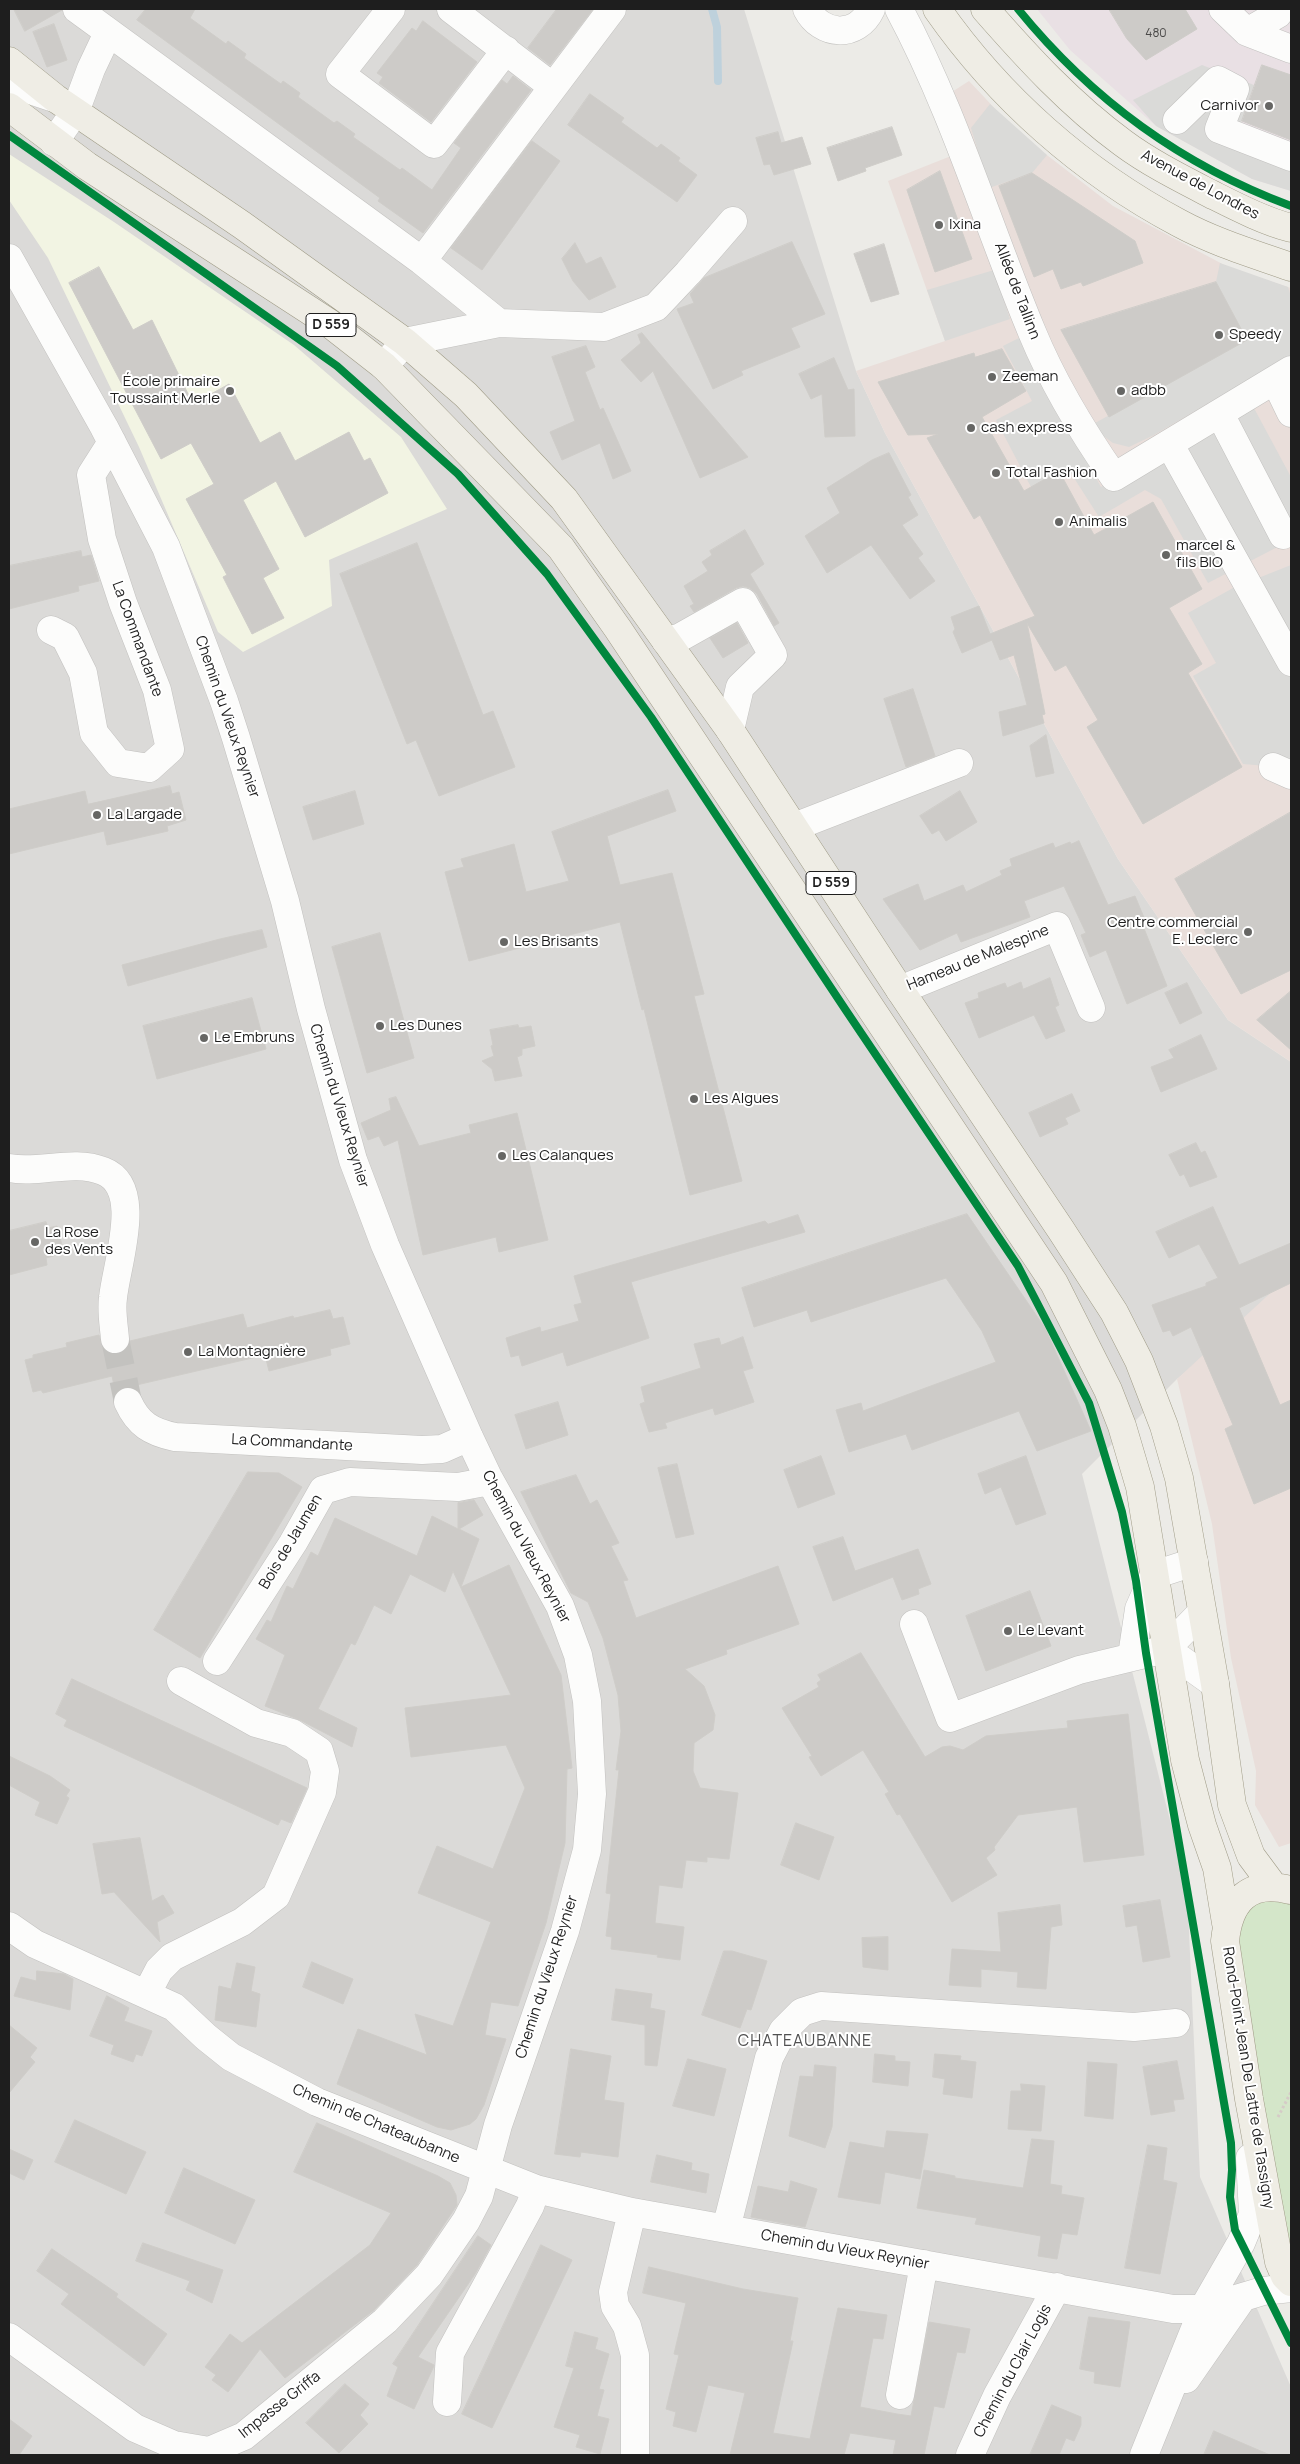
<!DOCTYPE html>
<html>
<head>
<meta charset="utf-8">
<style>
  body { margin:0 }
  #map { position:relative; width:1300px; height:2464px; overflow:hidden; background:#ecebe7; font-family:Manrope,sans-serif }
  canvas { display:block }
  .frame { position:absolute; inset:0; border:10px solid #1e1e1e; pointer-events:none }
</style>
</head>
<body>
<div id="map">
<canvas width="1300" height="2464"></canvas>
<div class="frame"></div>
</div>
<script>
const c = document.querySelector('canvas').getContext('2d');
c.lineJoin = 'round';
function fillPath(path, color) {
  c.fillStyle = color;
  c.fill(path, 'evenodd');
}
function strokePath(path, color, width, dash) {
  c.strokeStyle = color;
  c.lineWidth = width;
  c.lineCap = dash ? 'butt' : 'round';
  c.setLineDash(dash || []);
  c.stroke(path);
}
function drawText(font, color, halo, rows, align = 'center') {
  c.font = font + ' Manrope,sans-serif';
  c.lineWidth = 4;
  c.setLineDash([]);
  c.textBaseline = 'middle';
  c.strokeStyle = halo;
  c.fillStyle = color;
  for (const [text, x, y, turn = 0] of rows) {
    c.save();
    c.translate(x, y);
    c.rotate((+turn || 0) * Math.PI / 180);
    c.textAlign = isNaN(turn) ? turn : align;
    if (halo) c.strokeText(text, 0, 0);
    c.fillText(text, 0, 0);
    c.restore();
  }
}
fillPath(new Path2D(`
  M9 9H744L856 371 885 433 1118 859 1228 1020 1291 1062V1293L1177 1379 1082 1474 1187 1887 1200 2177 1291 2387V2455H9Z`), '#dbdad8');
fillPath(new Path2D(`
  M969 81 1017 132 1113 206 1230 268 1291 288V1062L1228 1020 1118 859 885 433 856 371 945 341 888 181 951 156 930 106Z
  M1291 1274V1843L1279 1847 1255 1805 1256 1771 1231 1658 1212 1524 1177 1379Z`), '#e9deda');
fillPath(new Path2D(`
  M1037 9H1291V191L1252 179 1156 126 1070 50Z`), '#e9e0e4');
fillPath(new Path2D(`
  M9 154 114 222 294 345 401 437 447 509 329 560 332 606 243 652 218 632 139 447 48 258 9 200Z`), '#f2f4e3');
fillPath(new Path2D(`
  M1202 65 1254 85 1240 126 1291 145V191L1252 179 1156 126 1133 100Z
  M990 104 1047 155 1032 173 989 188 971 128Z
  M1220 263 1288 287 1291 296V355L1154 435 1129 447 1113 443 1098 432 1095 423 1247 340 1216 282Z
  M994 270 1010 319 945 341 927 290Z
  M1019 338 1101 487 1248 397 1291 477V540L1208 583 1161 499 1145 490 1099 517 1067 467 1031 487 996 420 1032 401 1003 346Z
  M1291 565V768L1243 764 1193 676 1216 663 1188 613 1233 588Z`), '#dadad8');
fillPath(new Path2D(`
  M1291 1890V2282L1225 1941 1243 1896Z`), '#d4e6c9');
strokePath(new Path2D(`
  M712 9 717 27 718 81`), '#bed1dc', 8);
const building = new Path2D(`
  M14 9H62V10L25 31Z
  M146 9H195L190 18 226 44 228 41 246 54 244 58 281 84 283 81 300 93 298 97 334 123 337 121 355 134 353 137 400 170 402 168 432 190 461 148 454 143 502 80 507 84 513 76 531 90 423 233 378 201 380 198 137 20Z
  M557 9H593L550 65 528 48Z
  M1109 9H1185L1197 29 1146 60 1127 39Z
  M423 21 477 62 431 122 379 83 383 77 377 73 412 28 416 31Z
  M54 24 67 60 47 67 33 32Z
  M1262 65 1291 75V140L1242 121Z
  M590 94 624 118 621 122 657 148 661 144 680 158 678 161 697 175 677 202 568 125Z
  M892 127 902 155 865 168 866 171 838 181 827 148Z
  M778 132 781 143 802 137 811 164 774 175 770 164 764 165 756 138Z
  M532 141 560 161 482 270 451 248Z
  M940 171 972 259 935 272 907 190Z
  M1032 173 1135 241 1143 263 1083 286 1081 282 1061 289 1053 269 1034 277 999 186Z
  M792 242 825 314 791 328 800 347 741 371 743 375 713 389 677 309 694 303 690 294 704 278Z
  M575 243 586 264 601 257 616 287 589 300 573 281 562 259Z
  M884 244 899 294 871 302 854 254Z
  M99 267 133 330 152 320 193 404 229 384 260 443 280 432 295 461 349 432 364 461 370 458 388 493 305 537 276 481 243 500 279 569 263 578 284 618 252 634 223 577 227 575 186 499 214 484 191 443 161 459 69 283Z
  M1216 282 1247 340 1109 417 1061 330Z
  M642 333 652 345 748 457 700 478 653 371 641 382 621 360 641 343 638 335Z
  M586 346 595 367 585 372 600 410 603 408 631 471 613 479 600 443 562 460 550 432 575 421 552 357Z
  M1002 349 1026 391 982 417 1024 491 1059 471 1094 535 1153 502 1202 589 1169 608 1202 664 1188 673 1242 767 1143 824 1087 727 1098 720 1066 665 1055 671 1027 623 1045 714 1042 715 1044 723 1003 736 999 712 1027 705 1014 655 1000 660 992 640 962 653 953 632 955 629 951 617 979 606 990 634 1035 616 980 515 974 519 927 438 938 434 908 435 878 382 974 353 975 357Z
  M834 358 848 390 854 389 855 436 825 437 822 394 811 399 799 374Z
  M889 453 911 495 908 497 918 515 902 525 923 554 918 558 935 581 910 599 871 545 827 573 805 536 840 513 827 488 872 460Z
  M745 530 764 564 750 574 779 623 774 626 757 594 750 588 743 586 736 588 694 612 690 606 694 604 684 586 708 571 702 562 712 555 710 551Z
  M417 543 483 715 493 711 515 767 439 796 416 740 407 744 340 574Z
  M81 551 82 557 91 555 99 581 78 586 79 591 9 609V566Z
  M737 623 748 643 723 658 710 638Z
  M913 689 935 756 906 767 884 699Z
  M1046 735 1054 773 1036 777 1030 746Z
  M170 786 172 794 179 792 186 820 167 826 168 831 107 845 104 831 9 854V809L85 791 88 804Z
  M668 790 676 811 607 836 620 885 672 873 704 994 694 996 742 1181 690 1195 644 1009 642 1010 620 922 469 961 445 872 464 867 461 859 514 844 526 892 569 881 552 832Z
  M355 791 364 824 313 840 303 807Z
  M960 791 977 822 946 841 939 830 932 834 920 816Z
  M1291 812V970L1241 994 1175 879Z
  M1079 841 1108 905 1135 896 1145 920 1141 921 1167 986 1127 1004 1106 950 1090 957 1081 935 1086 933 1064 886 1024 901 1030 917 961 942 957 933 920 950 883 899 918 884 924 901 963 885 966 892 1002 875 1000 871 1012 866 1010 859 1053 843 1055 848 1070 842 1071 844Z
  M262 930 267 947 128 986 122 965 220 939Z
  M380 933 414 1058 367 1073 332 947Z
  M1050 978 1059 1005 1055 1007 1065 1031 1046 1039 1034 1015 979 1038 965 1003 979 998 978 993 1005 983 1007 988 1021 982 1023 989Z
  M1187 983 1202 1013 1180 1024 1165 993Z
  M1291 991V1050L1257 1020Z
  M252 998 266 1049 157 1079 143 1026Z
  M518 1025 519 1028 531 1026 535 1046 522 1049V1055L517 1057 522 1076 495 1081 492 1069 482 1061 494 1056 491 1046 493 1045 490 1030Z
  M1201 1035 1217 1069 1161 1092 1151 1067 1174 1058 1169 1050Z
  M1072 1094 1080 1111 1065 1118 1068 1124 1040 1137 1029 1113Z
  M396 1097 419 1146 471 1133 469 1125 517 1113 548 1240 499 1252 496 1237 423 1255 398 1140 384 1146 379 1136 368 1140 361 1123 391 1110 389 1099Z
  M1196 1143 1201 1153 1205 1151 1217 1177 1190 1187 1184 1174 1180 1176 1169 1155Z
  M1213 1207 1239 1265 1291 1243V1283L1239 1308 1280 1405 1291 1400V1488L1254 1504 1225 1429 1233 1425 1191 1327 1173 1336 1170 1330 1163 1332 1152 1305 1206 1286V1283L1218 1278 1199 1244 1169 1258 1156 1232Z
  M967 1214 1045 1328 1091 1431 1037 1451 1019 1411 912 1450 906 1434 849 1452 836 1410 861 1403 863 1411 996 1362 982 1331 946 1278 811 1322 807 1310 754 1327 742 1288Z
  M798 1215 805 1232 631 1282 649 1338 567 1366 563 1352 522 1366 519 1355 511 1357 506 1338 540 1327 541 1332 579 1321 574 1305 582 1303 574 1276 765 1221 768 1224Z
  M46 1222 48 1228 57 1226 64 1253 46 1258 47 1265 9 1275V1231Z
  M330 1310 333 1319 343 1317 350 1344 330 1349 331 1355 269 1371 265 1355 115 1390 112 1376 43 1393 41 1390 33 1392 25 1360 33 1358V1355L67 1347 66 1343 99 1335 103 1348 109 1353 117 1354 124 1351 130 1341 243 1314 247 1328 293 1316 294 1318Z
  M743 1337 753 1368 743 1371 754 1402 715 1415 713 1408 665 1423 667 1428 649 1432 640 1404 645 1402 641 1387 701 1368 694 1344 719 1338 721 1345Z
  M558 1402 568 1435 526 1449 515 1415Z
  M821 1456 835 1494 798 1508 784 1470Z
  M1026 1456 1046 1514 1016 1525 1001 1487 985 1494 978 1474Z
  M677 1464 694 1534 676 1538 658 1468Z
  M248 1472 279 1473 302 1487 200 1658 154 1630Z
  M576 1475 590 1504 597 1500 619 1543 611 1546 628 1580 623 1581 636 1618 778 1566 799 1624 726 1650 727 1654 685 1669 704 1686 715 1715 713 1730 694 1743 693 1771 700 1788 738 1793 729 1859 707 1857V1862L686 1860 682 1888 659 1885 655 1923 684 1927 680 1960 657 1957 658 1955 611 1949 612 1937 606 1936 611 1894 606 1893 619 1770H616L621 1731 618 1695 603 1638 588 1602 571 1593 521 1492Z
  M474 1500 483 1515 459 1529 479 1539 461 1587 509 1565 561 1675 572 1768 567 1769 565 1843 546 1923 518 2006 491 2002 485 2035 506 2039 484 2105 476 2119 470 2124 451 2130 437 2127 337 2084 358 2029 427 2055 415 2014 453 2026 491 1922 418 1893 437 1846 493 1869 525 1788 506 1745 411 1757 405 1708 511 1695 453 1571 445 1592 410 1574 391 1614 374 1605 355 1645 351 1643 318 1709 357 1728 352 1747 300 1720 265 1706 285 1655 256 1639 267 1620 271 1622 287 1586 293 1589 311 1552 318 1556 335 1518 417 1556 432 1516 458 1529V1503Z
  M843 1537 855 1571 918 1549 931 1584 918 1589 919 1594 902 1600 893 1577 833 1601 813 1547Z
  M1030 1591 1051 1646 986 1671 966 1616Z
  M861 1653 925 1757 942 1747 950 1746 963 1750 986 1736 1068 1728 1067 1721 1128 1714 1144 1855 1084 1862 1077 1807 1018 1815 994 1847 995 1850 986 1858 997 1875 952 1902 900 1814 897 1815 885 1794 889 1792 863 1750 821 1776 809 1757 812 1756 782 1708 819 1687 817 1683 821 1680 818 1675Z
  M72 1679 307 1788 291 1823 281 1819 278 1825 64 1726 67 1720 56 1714Z
  M9 1756 50 1776 70 1790 66 1796 69 1798 57 1824 35 1815 40 1802 9 1785Z
  M796 1823 834 1837 819 1880 781 1865Z
  M140 1838 152 1901 163 1895 174 1913 157 1922 160 1942 114 1892 102 1894 93 1844Z
  M1160 1900 1170 1957 1143 1962 1137 1925 1126 1927 1123 1906Z
  M1060 1905 1062 1925 1051 1927 1046 1989 1017 1987 1018 1972 981 1969V1987L949 1985 952 1949 1001 1952 998 1913Z
  M888 1937V1970L863 1967 862 1938Z
  M724 1951H732L767 1961 751 2010 747 2009 740 2028 702 2015Z
  M312 1962 353 1979 343 2004 303 1987Z
  M237 1963 255 1967 251 1991 260 1994 256 2027 215 2020 219 1986 231 1989Z
  M37 1971 64 1974 73 1979 70 2010 14 1996 21 1977 36 1981Z
  M616 1989 652 1994 650 2008 665 2011 657 2066 645 2065V2025L612 2020Z
  M107 1996 129 2008 124 2021 152 2031 142 2056 136 2054 133 2062 111 2054 114 2045 90 2036Z
  M9 2025 37 2048 30 2057 35 2062 9 2093Z
  M571 2049 611 2056 604 2100 624 2103 618 2157 581 2152 580 2157 555 2154Z
  M875 2054 895 2056V2061L910 2062 908 2086 873 2082Z
  M935 2054 961 2056 960 2060 976 2062 972 2098 943 2094 945 2079 933 2077Z
  M688 2059 726 2069 714 2116 673 2106Z
  M1177 2061 1184 2099 1173 2100 1175 2111 1151 2115 1143 2067Z
  M1088 2062 1117 2064 1113 2119 1085 2116Z
  M815 2065 836 2067 832 2127 825 2148 789 2136 800 2076 813 2077Z
  M1021 2084 1045 2086 1041 2131 1008 2129 1011 2091H1021Z
  M75 2120 146 2152 126 2194 55 2162Z
  M317 2123 438 2176 450 2183 456 2195 457 2205 417 2265 374 2310 285 2378 260 2349 228 2392 212 2380 216 2375 205 2367 230 2334 242 2343 370 2245 391 2213 294 2172Z
  M887 2131 928 2134 920 2179 885 2172 880 2204 838 2197 850 2142 884 2148Z
  M1032 2139 1054 2141 1050 2184 1062 2186 1061 2194 1084 2198 1077 2235 1062 2233 1057 2259 1038 2256 1041 2236 975 2224 977 2218 917 2208 924 2170 955 2176V2178L1023 2188Z
  M1148 2145 1167 2148 1163 2180 1177 2183 1160 2274 1125 2268Z
  M9 2149 33 2160 24 2180 9 2173Z
  M657 2155 692 2163 691 2170 709 2174 706 2193 651 2182Z
  M184 2168 255 2200 235 2244 165 2213Z
  M791 2181 817 2189 805 2227 751 2217 758 2186 788 2192Z
  M478 2236 491 2245 475 2274 418 2357 434 2365 433 2368 414 2409 387 2396 398 2367 393 2364Z
  M143 2243 223 2270 212 2303 186 2290 190 2281 136 2261Z
  M541 2245 572 2260 492 2428 462 2414Z
  M52 2249 118 2294 116 2297 167 2334 144 2366 61 2304 69 2294 37 2271Z
  M649 2267 743 2289 798 2298 790 2341H793L773 2433 810 2439 838 2308 887 2315 883 2339 873 2338 860 2407 897 2414 911 2416 929 2322 970 2329 965 2353 957 2352 944 2408 934 2406 924 2455H893L896 2440 850 2433 844 2455H730L745 2393 708 2385 696 2432 673 2426 676 2412 666 2409 679 2355 674 2354 686 2303 643 2293Z
  M1089 2317 1130 2322 1120 2387 1094 2383 1095 2372 1080 2369Z
  M575 2332 598 2338 595 2349 609 2354 599 2389 604 2390 597 2416 609 2419 600 2454 576 2447 580 2435 554 2427 574 2368 566 2366Z
  M345 2384 369 2404 360 2415 368 2424 339 2453 306 2423Z
  M1052 2405 1081 2417V2425L1074 2441 1066 2438 1059 2455H1030Z
  M9 2419 32 2436 19 2455H9Z
  M1214 2431 1270 2455H1204Z`);
fillPath(building, '#cdcbc8');
strokePath(building, '#cfcdc9', 1);
strokePath(new Path2D(`
  M115 1339 128 1402`), '#c3c2bf', 28, [28, 14]);
const minor = new Path2D(`
  M77 9 422 261
  M391 9 340 74 434 144 506 50
  M451 9 553 87
  M807 9C821 36 857 39 871 9
  M899 9C954 112 987 224 1032 332 1053 383 1082 431 1114 477L1291 370
  M1223 9 1247 32 1291 49
  M1247 32 1278 14
  M9 83 54 98
  M1177 120 1218 80 1235 89 1219 129 1291 157
  M54 142 75 112 91 69 108 33
  M9 258 104 427 166 547 224 701 236 738 285 901 311 1009 353 1160 385 1245 469 1437 488 1477 560 1606 578 1655 587 1701 592 1794 587 1850 565 1931 498 2125 479 2196 466 2221 429 2275 385 2321 244 2436 209 2451 174 2445 135 2428 9 2337
  M499 323 422 261 612 9
  M384 366 405 342 499 323 604 327 656 307 688 273 733 221
  M1275 380 1291 413
  M1220 414 1283 535
  M1170 445 1291 662
  M51 630 65 637 83 673 94 733 118 763 149 768 170 749 157 690 123 603 102 539 91 475 112 442
  M666 641 679 638 743 602 773 655 740 687 730 730
  M1273 767 1291 775
  M794 827 959 763
  M900 990 1057 926 1091 1008
  M9 1168C39 1174 73 1159 103 1171 145 1187 116 1265 113 1298 111 1311 114 1326 115 1339
  M128 1402C138 1424 151 1432 175 1437L422 1450 442 1449 469 1437
  M914 1624 950 1718 1079 1670 1166 1649 1202 1612
  M1166 1649 1215 1684
  M1132 1656 1139 1609 1154 1575 1194 1562
  M217 1661 293 1543 323 1490 350 1482 458 1487 490 1481
  M9 1926 35 1944 174 2007 206 2037 231 2057 317 2102 536 2189 632 2212 1173 2309H1203L1263 2291 1291 2288
  M147 1993 159 1970 172 1957 242 1922 276 1896 322 1792 325 1771 319 1751 292 1733 256 1723 181 1681
  M632 2212 613 2292 615 2306 627 2326 635 2355V2455
  M726 2229 769 2058 783 2031 802 2012 821 2006 1134 2027 1176 2023
  M1186 2379 1243 2297
  M900 2395 924 2264
  M447 2402 450 2353 530 2206 536 2189
  M970 2455 997 2396 1057 2287
  M1144 2455 1203 2309 1241 2243 1253 2214 1250 2158`);
const major = new Path2D(`
  M937 9C999 98 1083 172 1179 223 1214 242 1254 254 1291 267
  M985 9C1027 57 1070 104 1123 143 1150 163 1182 179 1211 194 1237 207 1264 221 1291 228
  M9 61 55 98 242 225 405 342 466 395 564 499 730 730 900 990 1061 1230 1114 1312 1139 1361 1164 1426 1179 1478 1215 1684 1232 1805 1251 1856 1274 1887
  M9 107 87 166 329 323 384 366 561 548 618 629 1054 1283 1108 1390 1122 1426 1140 1487 1185 1760 1202 1825 1217 1868 1226 1923
  M1290 1890C1248 1879 1229 1902 1225 1941L1249 2099 1279 2262 1285 2276 1291 2282`);
strokePath(minor, '#c2c1bf', 29);
strokePath(major, '#9f9b86', 29);
strokePath(new Path2D(`
  M246 303 337 366 401 423
  M1179 1844 1200 1961
  M1278 2117 1291 2092
  M1276 2315 1291 2343`), '#d5cbc7', 3, [2.5, 2.5]);
strokePath(minor, '#fcfcfb', 28);
strokePath(major, '#efede5', 28);
strokePath(new Path2D(`
  M1018 9C1092 100 1181 165 1291 206
  M9 135 337 366 458 474 547 574 651 717 845 1009 1018 1266 1089 1403 1122 1512 1136 1581 1146 1653 1231 2143 1232 2170 1230 2197 1235 2230 1291 2343`), '#00873e', 8);
for (const [x, y, r, color] of [
  [1269,106,5,"#666664"],
  [939,225,5,"#666664"],
  [1219,335,5,"#666664"],
  [992,377,5,"#666664"],
  [230,391,5,"#666664"],
  [1121,391,5,"#666664"],
  [971,428,5,"#666664"],
  [996,473,5,"#666664"],
  [1059,522,5,"#666664"],
  [1166,555,5,"#666664"],
  [97,815,5,"#666664"],
  [1248,932,5,"#666664"],
  [504,942,5,"#666664"],
  [380,1026,5,"#666664"],
  [204,1038,5,"#666664"],
  [694,1099,5,"#666664"],
  [502,1156,5,"#666664"],
  [35,1242,5,"#666664"],
  [188,1352,5,"#666664"],
  [1008,1631,5,"#666664"]
]) {
  const dot = new Path2D();
  dot.arc(x, y, r, 0, 2 * Math.PI);
  c.fillStyle = color;
  c.fill(dot);
  strokePath(dot, '#fff', 2);
}
drawText('12px', '#4a4948', null, [
  ["480",1156,34]
]);
for (const [x, y, w] of [
  [331,325,50],
  [831,883,50]
]) {
  const box = new Path2D();
  box.roundRect(x - w / 2, y - 11.5, w, 23, 4);
  c.fillStyle = '#fff';
  c.fill(box);
  strokePath(box, '#1e1e1e', 1);
}
drawText('bold 14px', '#1e1e1e', null, [
  ["D 559",331,325],
  ["D 559",831,883]
]);
drawText('15px', '#1e1e1e', '#fff', [
  ["Carnivor",1259,106,"right"],
  ["Ixina",949,225],
  ["Speedy",1229,335],
  ["Zeeman",1002,377],
  ["École primaire",220,382,"right"],
  ["Toussaint Merle",220,399,"right"],
  ["adbb",1131,391],
  ["cash express",981,428],
  ["Total Fashion",1006,473],
  ["Animalis",1069,522],
  ["marcel &",1176,546],
  ["fils BIO",1176,563],
  ["La Largade",107,815],
  ["Centre commercial",1238,923,"right"],
  ["E. Leclerc",1238,940,"right"],
  ["Les Brisants",514,942],
  ["Les Dunes",390,1026],
  ["Le Embruns",214,1038],
  ["Les Algues",704,1099],
  ["Les Calanques",512,1156],
  ["La Rose",45,1233],
  ["des Vents",45,1250],
  ["La Montagnière",198,1352],
  ["Le Levant",1018,1631]
], 'left');
drawText('15px', '#1e1e1e', '#fff', [
  ["Avenue de Londres",1200,185,28],
  ["Allée de Tallinn",1017,291,69],
  ["La Commandante",137,639,70],
  ["Chemin du Vieux Reynier",227,717,71],
  ["Hameau de Malespine",978,958,-22],
  ["Chemin du Vieux Reynier",339,1106,73],
  ["La Commandante",292,1443,3],
  ["Bois de Jaumen",291,1542,-59],
  ["Chemin du Vieux Reynier",526,1547,62],
  ["Chemin du Vieux Reynier",547,1977,-72],
  ["Rond-Point Jean De Lattre de Tassigny",1248,2078,81],
  ["Chemin de Chateaubanne",376,2124,23],
  ["Chemin du Vieux Reynier",845,2250,10],
  ["Chemin du Clair Logis",1013,2371,-62],
  ["Impasse Griffa",280,2405,-38]
]);
c.letterSpacing = '1px';
drawText('16px', '#515151', '#fff', [
  ["CHATEAUBANNE",805,2042]
]);
c.letterSpacing = '0px';
</script>
</body>
</html>
